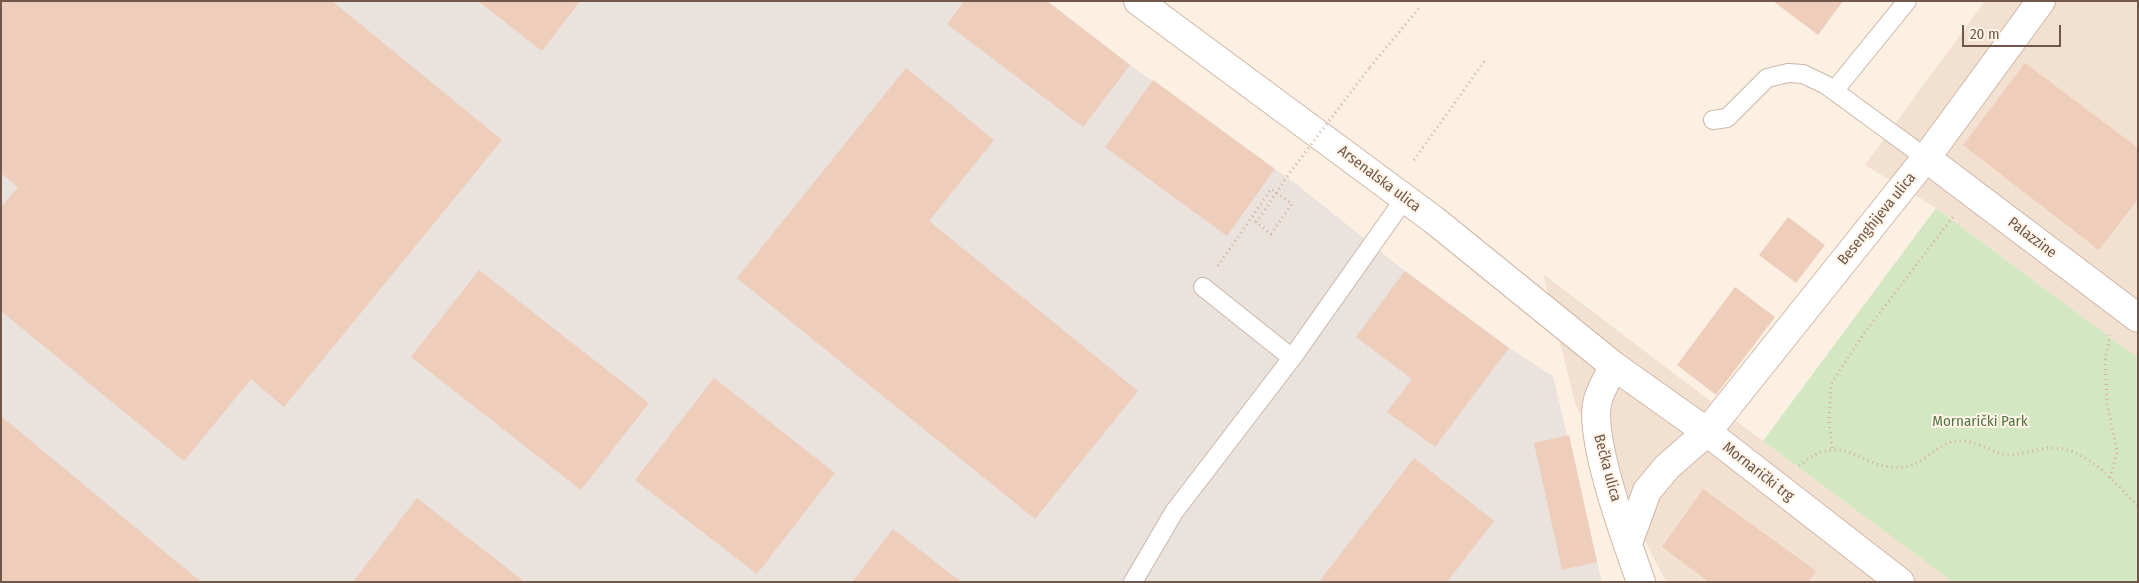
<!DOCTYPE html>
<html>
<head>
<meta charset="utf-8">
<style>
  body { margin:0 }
  #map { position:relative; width:2139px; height:583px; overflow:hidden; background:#fbf0e2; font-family:"Fira Sans Condensed",sans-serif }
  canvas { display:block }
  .frame { position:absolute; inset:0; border:2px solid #71564a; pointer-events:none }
  .scale { position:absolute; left:1962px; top:25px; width:99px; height:22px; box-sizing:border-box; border:2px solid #71564a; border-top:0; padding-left:6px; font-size:15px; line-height:18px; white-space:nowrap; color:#71564a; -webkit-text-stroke:4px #fef4e8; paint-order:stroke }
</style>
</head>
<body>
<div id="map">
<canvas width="2139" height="583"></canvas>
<div class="frame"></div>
<div class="scale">20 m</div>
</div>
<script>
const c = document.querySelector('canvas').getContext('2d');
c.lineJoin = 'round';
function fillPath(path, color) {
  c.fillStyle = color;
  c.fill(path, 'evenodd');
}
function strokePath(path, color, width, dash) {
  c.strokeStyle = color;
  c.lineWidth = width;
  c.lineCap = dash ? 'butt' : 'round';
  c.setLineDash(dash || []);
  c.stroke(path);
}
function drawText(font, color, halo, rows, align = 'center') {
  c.font = font + ' "Fira Sans Condensed",sans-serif';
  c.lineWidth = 4;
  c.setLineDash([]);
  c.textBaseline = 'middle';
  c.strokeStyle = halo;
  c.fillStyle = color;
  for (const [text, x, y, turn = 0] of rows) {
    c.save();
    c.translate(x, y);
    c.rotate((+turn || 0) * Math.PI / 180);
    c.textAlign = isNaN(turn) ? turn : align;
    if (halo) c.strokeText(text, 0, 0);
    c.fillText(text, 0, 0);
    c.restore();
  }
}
fillPath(new Path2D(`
  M1985 1H2138V358L1936 208 1865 165Z
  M1543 274 1763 441 1953 582H1666L1575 403Z`), '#f2e1d1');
fillPath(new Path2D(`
  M1 1H1047L1130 65 1296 184 1405 271 1509 348 1553 376 1602 582H1Z`), '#eae2dd');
fillPath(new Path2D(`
  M1936 208 2138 358V582H1953L1763 441Z`), '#d3e7c2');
fillPath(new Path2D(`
  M1 1H332L502 140 284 407 251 379 184 461 1 311V207L18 187 1 173Z
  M478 1H580L542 51Z
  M964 1H1047L1130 65 1083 127 947 24Z
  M1773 1H1843L1818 35Z
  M2025 63 2138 148V199L2099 250 1963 145Z
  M906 68 994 140 929 221 1138 391 1035 519 737 278Z
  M1153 80 1275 169 1227 236 1105 147Z
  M1788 217 1825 245 1796 283 1759 255Z
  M479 270 649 403 581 490 411 357Z
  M1405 271 1509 348 1435 447 1387 412 1412 379 1356 337Z
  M1735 287 1775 317 1716 395 1677 365Z
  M714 378 835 473 757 574 635 480Z
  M1 416 201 582H1Z
  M1569 435 1597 562 1562 570 1534 443Z
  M1414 458 1494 521 1447 582H1319Z
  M1703 489 1816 571 1808 582H1709L1662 547Z
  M417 498 525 582H353Z
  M893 529 961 582H852Z`), '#eecdbb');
const service = new Path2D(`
  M1834 91 1907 1
  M1713 120 1727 118 1767 78 1788 73 1803 74 1826 85 1926 158
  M1203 287 1292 358 1405 198
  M1133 582 1174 512 1292 358`);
const minor = new Path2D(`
  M1926 158 2138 318`);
const secondary = new Path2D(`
  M1138 1 1434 220 1614 366 1707 432 1900 582
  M1614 366C1608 378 1599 391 1597 404 1590 443 1627 542 1641 582
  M1628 543 1647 491 1667 467 1707 432 1926 158 2041 1`);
strokePath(service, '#cbb7aa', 20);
strokePath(minor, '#cbb7aa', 30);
strokePath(secondary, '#d0b8aa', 30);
strokePath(new Path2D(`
  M1370 67 1420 7
  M1414 160 1486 59
  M1218 266 1271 189 1292 204 1271 234 1256 222 1265 210
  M1832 448 1829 421 1831 384 1865 332 1953 217
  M1799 466C1846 426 1860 473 1905 467 1922 465 1940 442 1956 441 1972 439 1988 450 2003 454 2020 457 2039 447 2056 448 2091 451 2115 484 2138 506
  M2110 478 2117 452 2107 403 2105 361 2110 335`), '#d3b09f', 3, [1, 4]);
strokePath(service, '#fff', 18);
strokePath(minor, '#fff', 28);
strokePath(secondary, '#fff', 28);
strokePath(new Path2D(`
  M1265 210 1288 175 1370 67`), '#d3b09f', 3, [1, 4]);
drawText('15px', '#71564a', '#fef4e8', [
  ["Arsenalska ulica",1379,179,37],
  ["Besenghijeva ulica",1877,219,-51],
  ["Palazzine",2032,238,37],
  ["Bečka ulica",1607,468,75],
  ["Mornarički trg",1758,472,38]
]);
drawText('15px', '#557643', '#fef4e8', [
  ["Mornarički Park",1980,422]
]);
</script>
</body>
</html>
